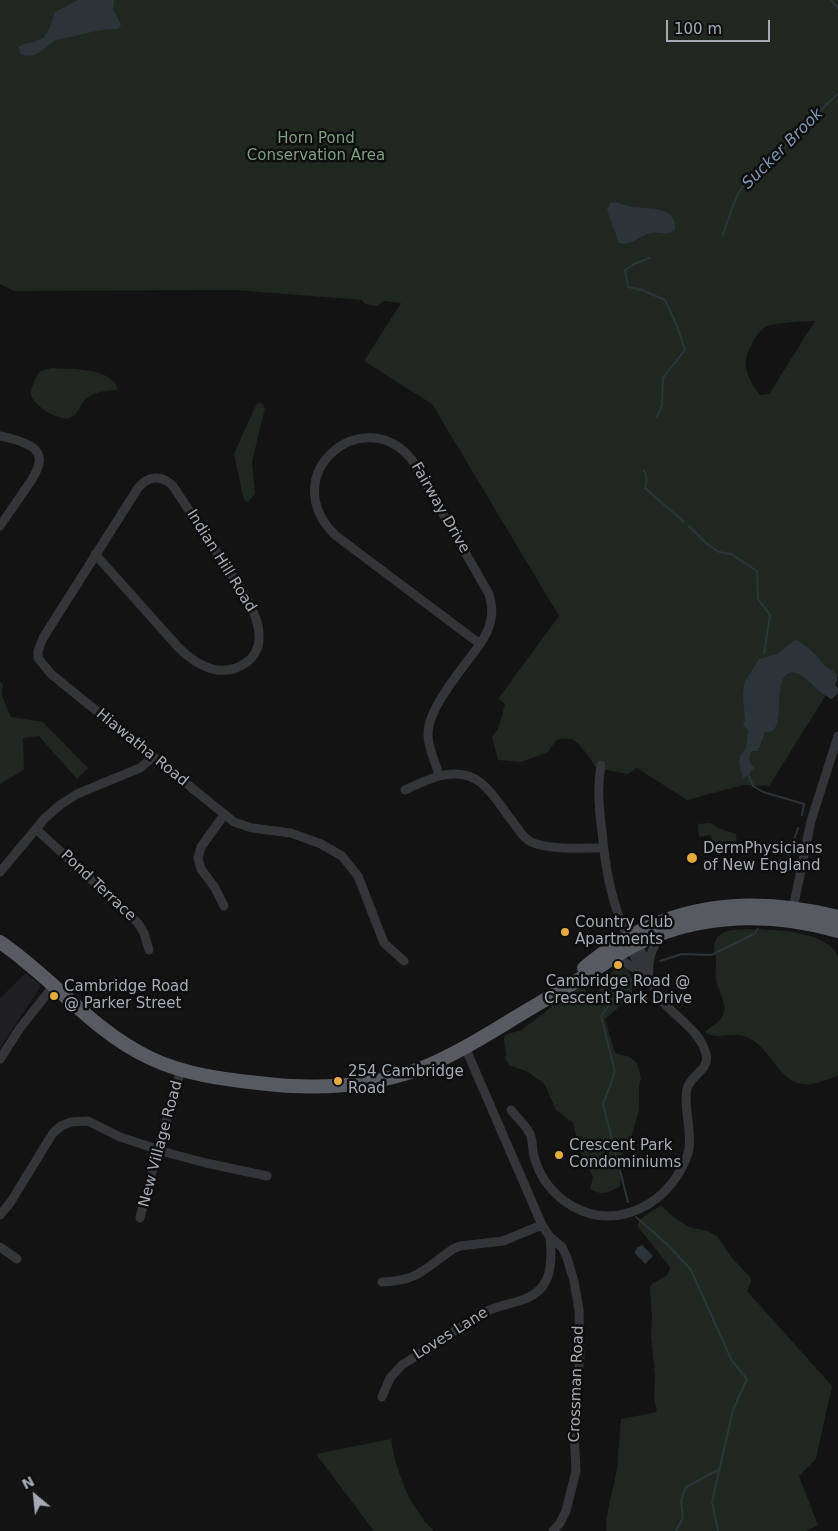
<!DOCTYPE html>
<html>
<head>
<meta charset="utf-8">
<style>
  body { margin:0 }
  #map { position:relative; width:838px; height:1531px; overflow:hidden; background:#131314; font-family:"DejaVu Sans",sans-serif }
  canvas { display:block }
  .north { position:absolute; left:10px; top:1471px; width:50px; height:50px; -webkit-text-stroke:4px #0e0e0f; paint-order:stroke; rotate:332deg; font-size:14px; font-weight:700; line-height:20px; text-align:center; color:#a5aab4 }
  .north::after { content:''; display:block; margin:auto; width:18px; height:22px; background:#a5aab4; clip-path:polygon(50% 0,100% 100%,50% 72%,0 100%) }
  .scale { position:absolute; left:666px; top:20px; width:104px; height:22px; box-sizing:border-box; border:2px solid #a5aab4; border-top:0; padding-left:6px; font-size:15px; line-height:18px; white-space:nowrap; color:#a5aab4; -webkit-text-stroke:4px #0e0e0f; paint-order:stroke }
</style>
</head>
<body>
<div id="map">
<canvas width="838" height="1531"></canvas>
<div class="north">N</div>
<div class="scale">100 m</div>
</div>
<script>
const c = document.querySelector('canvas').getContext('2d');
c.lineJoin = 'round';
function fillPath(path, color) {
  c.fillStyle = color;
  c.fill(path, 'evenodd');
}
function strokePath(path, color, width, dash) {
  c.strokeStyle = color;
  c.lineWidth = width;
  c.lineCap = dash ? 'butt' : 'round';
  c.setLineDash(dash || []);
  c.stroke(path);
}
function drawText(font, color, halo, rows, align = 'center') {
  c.font = font + ' "DejaVu Sans",sans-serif';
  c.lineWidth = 5;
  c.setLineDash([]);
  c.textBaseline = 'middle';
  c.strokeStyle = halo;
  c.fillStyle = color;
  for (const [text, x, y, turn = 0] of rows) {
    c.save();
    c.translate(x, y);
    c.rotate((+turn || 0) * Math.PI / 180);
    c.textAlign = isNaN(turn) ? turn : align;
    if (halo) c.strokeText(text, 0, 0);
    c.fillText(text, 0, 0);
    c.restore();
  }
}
fillPath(new Path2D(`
  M26 973 41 986 0 1048V998Z`), '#1f1f21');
fillPath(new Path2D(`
  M0 0H838V676L769 786 743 785 687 800 637 768 628 774 596 768C592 761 580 743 573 740 568 738 561 739 556 740L548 752 521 762 498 760 492 737 498 729 505 704 498 699 559 616 432 404 364 361 401 303 384 301 377 306 365 304 362 300 236 290 14 291 0 284ZM815 321 769 394 760 395C746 375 740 364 753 342 756 336 759 331 765 327 771 323 808 321 815 321Z
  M52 368C71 370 109 366 118 389L117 390C105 391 93 391 84 401 79 407 78 415 69 418 58 421 34 406 31 395 30 390 37 375 40 371Z
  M261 402 265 408 252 462 255 494 248 502 244 500 234 454 254 409 257 404Z
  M0 681 3 684 2 696 11 717 43 722 88 768 77 779 39 736 23 738 24 770 0 784Z
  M710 823 718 828 736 834 737 844 713 848 711 835 699 837 698 824Z
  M758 929C781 931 826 931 838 956V1075L835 1077C825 1080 812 1086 802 1084 777 1081 771 1045 744 1036 732 1032 717 1040 706 1033V1031C712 1025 722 1022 724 1012 726 1005 721 996 719 989 714 976 716 972 716 959 716 955 714 951 714 948 714 926 742 930 758 929Z
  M619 967 627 969C633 978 632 986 632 996L605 1019 615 1053 630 1057 637 1063 641 1078 639 1086V1110L635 1124 631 1137 619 1161 621 1176 620 1186C610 1193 601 1196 590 1189L593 1177 580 1151 573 1123 556 1110 545 1085 541 1081 537 1079 528 1072 509 1065 505 1058 506 1055 504 1039 505 1035 521 1030 544 1013 567 992 582 986 586 990 585 1000 586 1003 594 1000C602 985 602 976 619 967Z
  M660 1206H662L673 1217 689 1227 707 1231 717 1236 732 1258 750 1277 751 1281 747 1291 832 1386 816 1459 799 1476 818 1525 807 1531H606V1520L617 1469 621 1419 657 1412 654 1398 655 1375 651 1336 652 1318 650 1287 653 1283 666 1276 669 1272 670 1267 638 1227 639 1220Z
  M391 1439C396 1472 410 1508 434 1531H374L316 1454Z`), '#1f2720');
fillPath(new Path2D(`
  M78 0H114L113 9 121 25 118 29C101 29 87 33 71 37 67 38 60 38 56 40 42 47 41 59 21 55L18 47C25 43 30 43 37 41 49 38 51 22 55 12Z
  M616 202C622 204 626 206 632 207 647 209 678 205 675 230 667 237 660 231 651 233 639 236 631 246 619 243L607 210 610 203Z
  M795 640C809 645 817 657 826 667 830 670 837 671 837 678 838 681 836 683 835 685L838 688V694L831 699C827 696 822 694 818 690 813 686 804 675 797 673 772 666 784 716 775 728 773 732 769 732 765 732L758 751H752C747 758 750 762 754 768L747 776 743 778 739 763 740 755 746 748 748 730 743 726 745 721 743 695 744 685 747 678 759 659 777 654Z
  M642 1245 653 1256 645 1264 634 1252 637 1249 636 1248Z`), '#2c3339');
strokePath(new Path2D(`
  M831 0 838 8
  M723 235C728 221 732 205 739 192 751 173 769 160 786 145 804 129 819 110 838 94
  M650 258 634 264 625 270 628 287 642 290 665 300 677 326 685 350 663 378 662 405 657 417
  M644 470 647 479 645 488 684 522
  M689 526 707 544 719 552 731 554 757 571 758 599 770 615 764 654
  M748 774 753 786 763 792 804 804 802 815
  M782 874 798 828
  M660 961 682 954 711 955 754 934 758 929
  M628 1202 603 1104 615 1072 601 1016 624 986 632 979
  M636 1217 669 1246 691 1270 732 1361 747 1379 733 1410 712 1502 718 1531
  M676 1531 683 1518 681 1501 686 1487 720 1469`), '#2c3339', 2);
strokePath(new Path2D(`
  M0 436C42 445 51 455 24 491 16 503 8 514 0 526
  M95 554 178 647C197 666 222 680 247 662 254 657 259 648 259 639 260 623 252 609 245 595L173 486C161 474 148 476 138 488L43 638 38 651V658L51 674 234 822 252 828 291 833 321 844 342 856 358 876 384 943 404 961
  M601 765C597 787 599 808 602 831 605 867 611 903 627 936
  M439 776C436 762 428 749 428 735 427 708 465 666 480 644L335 535C274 474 364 400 412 460L489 594C495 613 491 628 480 644
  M405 790C428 779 459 764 481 783 494 793 503 810 513 822 518 829 523 838 531 842 548 850 584 848 603 848
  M36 829 138 923 144 933 149 950
  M0 872 45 818 60 805 77 794 140 768 153 757
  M224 906 215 888 201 869 198 858 201 847 224 815
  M793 909 811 821 838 736
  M637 943 648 966
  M609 962H624L643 973
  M649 978C648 961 650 947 663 936
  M465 1047 542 1225 550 1237 562 1247 567 1258 574 1281 579 1310 580 1354 574 1431 576 1471 566 1511 560 1523 553 1531
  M0 1059 20 1028 54 985
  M511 1110C517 1118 526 1125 530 1134 533 1141 532 1149 534 1156 539 1177 554 1196 572 1206 610 1228 654 1211 677 1176 682 1168 687 1159 689 1149 692 1129 683 1108 687 1089 691 1074 710 1070 706 1054 700 1031 678 1019 663 1002 658 995 654 988 650 980 647 974 642 970 639 964 635 959 633 953 630 947
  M0 1215 10 1203 53 1133 61 1126 71 1122 88 1121 120 1137 172 1154 206 1163 267 1176
  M140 1218 158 1149 181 1070
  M0 1247 17 1259
  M382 1282C419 1281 425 1268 453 1249L460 1246 503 1241 542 1225
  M382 1397 390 1378 402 1365 481 1314C494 1307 506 1305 519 1301 551 1292 553 1267 550 1237`), '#343539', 9);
strokePath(new Path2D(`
  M0 942C52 977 92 1031 150 1058 183 1074 221 1079 258 1083 314 1090 369 1088 422 1068 452 1056 480 1039 508 1022 534 1006 561 991 588 974 604 964 621 951 639 943 702 913 772 912 838 931
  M584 968C658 905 745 893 838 917`), '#585a61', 14);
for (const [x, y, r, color] of [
  [692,858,6,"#e6ac39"],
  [565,932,5,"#e6ac39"],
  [618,965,5,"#e6ac39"],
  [54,996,5,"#e6ac39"],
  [338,1081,5,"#e6ac39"],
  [559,1155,5,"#e6ac39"]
]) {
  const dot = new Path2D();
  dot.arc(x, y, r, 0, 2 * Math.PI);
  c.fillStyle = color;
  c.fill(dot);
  strokePath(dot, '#0e0e0f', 2);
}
drawText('15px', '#7d9e7f', '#0e0e0f', [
  ["Horn Pond",316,139],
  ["Conservation Area",316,156]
]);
drawText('15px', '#a5aab4', '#0e0e0f', [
  ["Fairway Drive",440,508,60],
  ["Indian Hill Road",221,561,58],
  ["Hiawatha Road",142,748,39],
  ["Pond Terrace",98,886,43],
  ["New Village Road",161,1144,-75],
  ["Loves Lane",451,1334,-32],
  ["Crossman Road",577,1384,-88]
]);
drawText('15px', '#a5aab4', '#0e0e0f', [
  ["DermPhysicians",703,849],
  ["of New England",703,866],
  ["Country Club",575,923],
  ["Apartments",575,940],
  ["Cambridge Road @",618,982,"center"],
  ["Crescent Park Drive",618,999,"center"],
  ["Cambridge Road",64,987],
  ["@ Parker Street",64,1004],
  ["254 Cambridge",348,1072],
  ["Road",348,1089],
  ["Crescent Park",569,1146],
  ["Condominiums",569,1163]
], 'left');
drawText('italic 16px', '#7e97ad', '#0e0e0f', [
  ["Sucker Brook",783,149,-45]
]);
</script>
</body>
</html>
